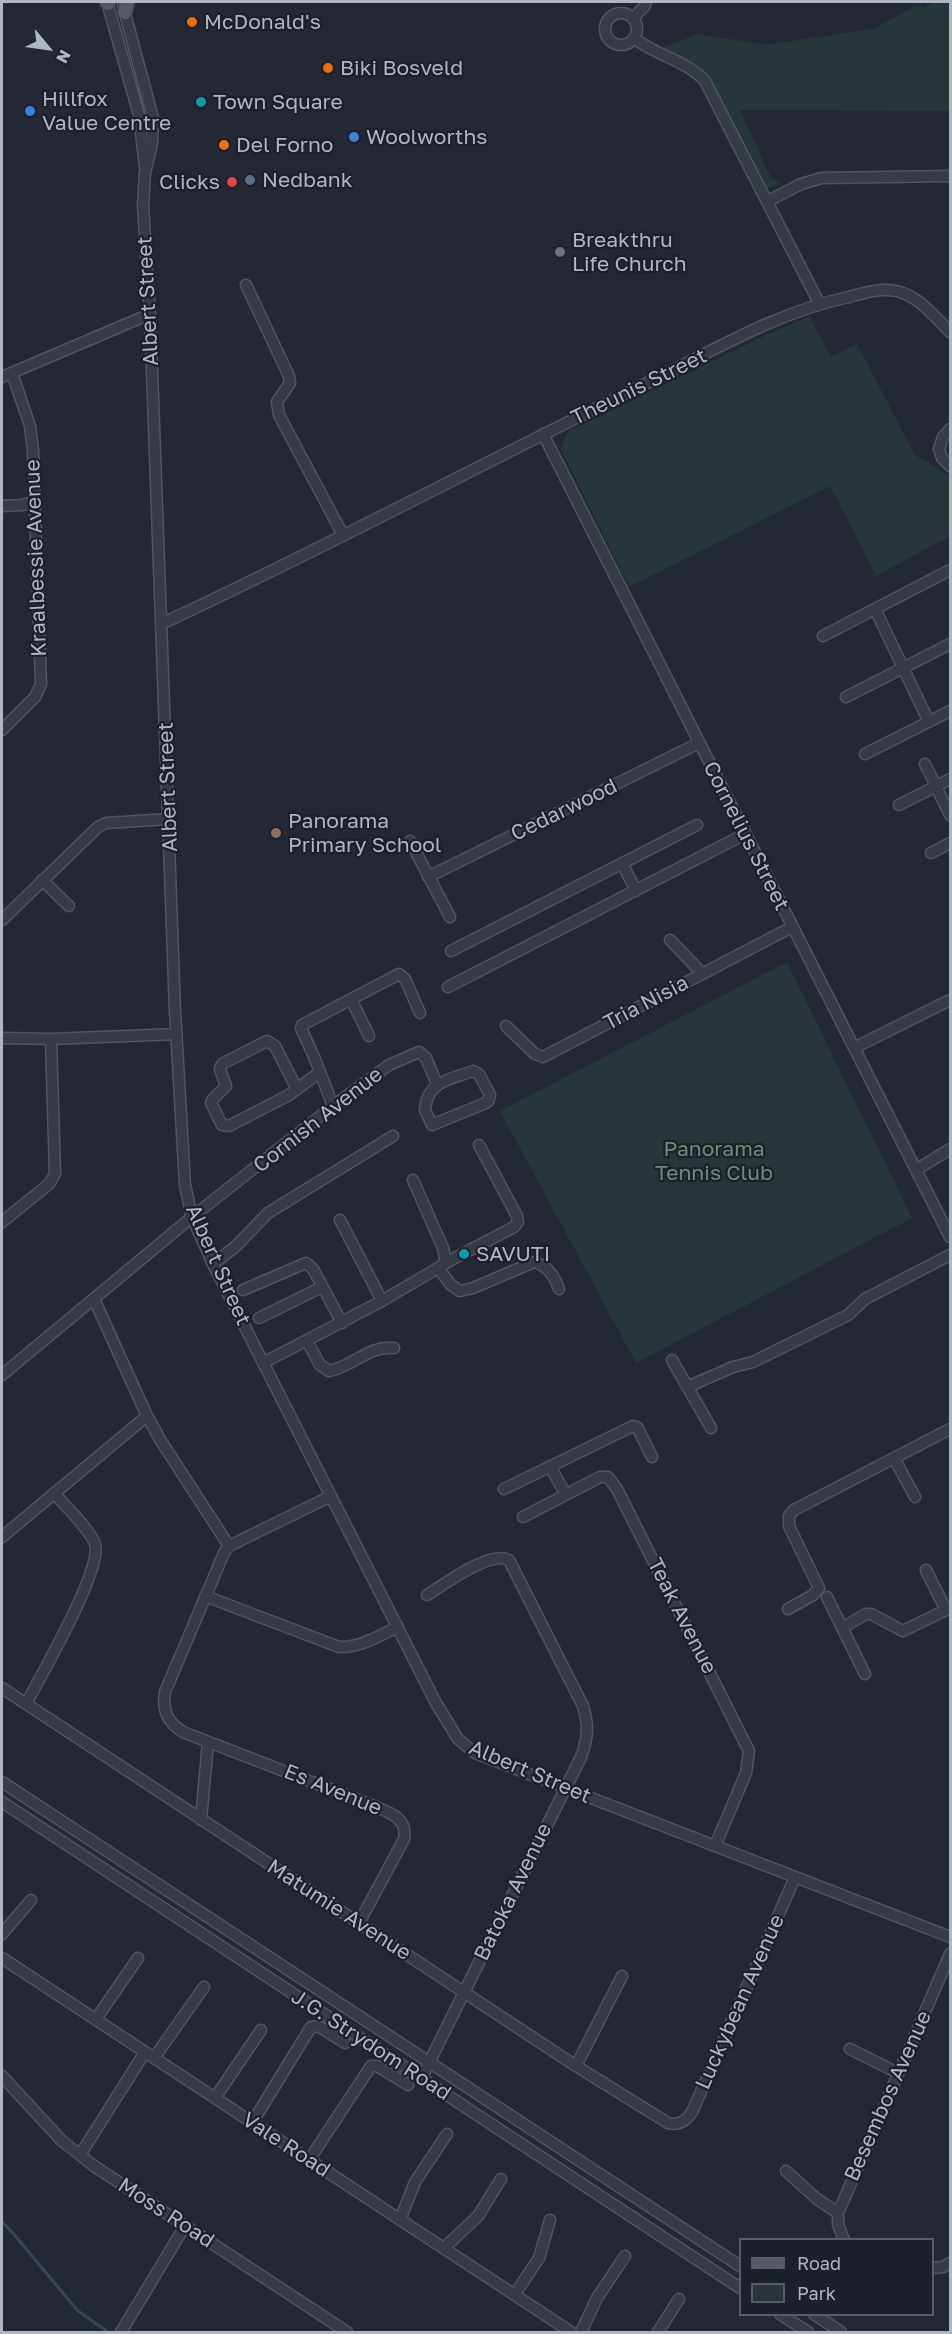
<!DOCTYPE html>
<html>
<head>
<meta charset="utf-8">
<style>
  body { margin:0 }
  #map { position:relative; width:952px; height:2334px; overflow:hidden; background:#232834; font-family:"Golos Text",sans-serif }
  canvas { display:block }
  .frame { position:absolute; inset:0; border:3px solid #b0b5c2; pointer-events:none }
  .legend { position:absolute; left:739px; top:2238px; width:195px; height:78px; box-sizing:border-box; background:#1b202a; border:2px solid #575c67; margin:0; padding:8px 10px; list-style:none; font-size:18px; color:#b0b5c2 }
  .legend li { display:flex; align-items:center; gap:12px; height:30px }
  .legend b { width:30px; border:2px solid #575c67 }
  .north { position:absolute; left:18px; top:18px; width:60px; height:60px; -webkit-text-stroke:4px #1b202a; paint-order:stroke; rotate:119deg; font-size:16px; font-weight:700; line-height:24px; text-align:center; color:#b0b5c2 }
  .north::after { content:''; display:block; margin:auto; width:21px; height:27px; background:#b0b5c2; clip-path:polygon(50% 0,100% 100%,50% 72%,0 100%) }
</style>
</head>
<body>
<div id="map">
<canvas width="952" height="2334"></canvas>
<div class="frame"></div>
<ul class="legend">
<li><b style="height:8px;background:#545965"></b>Road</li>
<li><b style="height:16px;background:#273638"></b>Park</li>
</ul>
<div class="north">N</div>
</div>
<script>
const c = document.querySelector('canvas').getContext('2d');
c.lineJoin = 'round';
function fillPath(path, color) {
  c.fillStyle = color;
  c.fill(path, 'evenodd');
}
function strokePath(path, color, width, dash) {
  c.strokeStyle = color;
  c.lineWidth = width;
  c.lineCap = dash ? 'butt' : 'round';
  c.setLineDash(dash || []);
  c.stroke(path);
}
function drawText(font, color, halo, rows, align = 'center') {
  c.font = font + ' "Golos Text",sans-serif';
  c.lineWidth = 4.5;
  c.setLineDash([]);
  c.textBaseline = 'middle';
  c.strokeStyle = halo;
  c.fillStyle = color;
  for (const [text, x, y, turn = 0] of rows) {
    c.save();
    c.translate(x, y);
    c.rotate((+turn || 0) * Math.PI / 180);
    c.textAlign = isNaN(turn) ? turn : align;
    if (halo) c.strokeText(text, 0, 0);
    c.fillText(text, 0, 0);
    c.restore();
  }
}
fillPath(new Path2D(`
  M934 2H950V111L740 110 771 178 781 183 767 189 716 89 700 68 661 48 699 34 767 45 875 28 917 5 924 8Z
  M809 316 831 357 857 344 915 455 950 477V536L876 576 830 486 629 587 561 449 567 432 760 338Z
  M787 962 912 1218 636 1363 500 1111Z`), '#273638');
strokePath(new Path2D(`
  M2 2222 12 2232 78 2311 108 2332`), '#3a455c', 3);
const minor = new Path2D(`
  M107 2 139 115 145 167
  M123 6 153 118 152 143 145 173 143 206 150 314 175 1011 185 1185 192 1217 213 1264 436 1703 458 1739 475 1753 950 1937
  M605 29a16 16 0 1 1 32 0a16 16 0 1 1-32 0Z
  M633 18 644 7 646 2
  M634 38C656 56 686 60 705 81L819 303
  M768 201 801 184 822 178 950 176
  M246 285 289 376 290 383 277 402 279 415 343 535
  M2 377 150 314
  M950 429 943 437 939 449 942 458 950 466
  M543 434 950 1237
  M2 506 23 505 35 501
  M875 609 929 722
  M161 624C325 548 483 463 645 384 711 352 776 312 849 297 860 294 872 290 884 290 913 288 932 314 950 332
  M823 636 950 570
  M846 697 950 644
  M2 730 35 697 41 684 33 451 30 426 12 373
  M865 754 950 711
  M925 764 950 815
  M899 805 950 779
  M410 841 450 917
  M931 853 950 843
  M622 863 636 891
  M428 877 699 743
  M42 880 69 906
  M2 920 98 827 106 823 169 819
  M670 940 702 973
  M451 951 697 825
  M448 987 745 834
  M351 999 369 1036
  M506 1026 535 1054 543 1057 792 927
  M2 1038 51 1039 177 1034
  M854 1048 950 1000
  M473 1071 479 1074 490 1095 488 1102 432 1125 425 1110C427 1081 451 1079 473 1071Z
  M297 1089 275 1046 267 1041 222 1064 220 1069 226 1086 213 1099 211 1103 222 1125 229 1126 289 1095 320 1072
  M333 1106 315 1059 301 1028 302 1025 399 974 405 979 420 1013
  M916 1170 950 1149
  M413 1180 443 1248 446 1263
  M340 1220 382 1301
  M2 1222 49 1184 55 1174 51 1039
  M213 1264 235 1247 268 1213 393 1136
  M438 1268 451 1285 460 1291 473 1288 534 1262C548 1266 554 1276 559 1289
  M243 1290 306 1263 313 1269 342 1323
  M94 1299 147 1416 161 1441 229 1546
  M259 1318 322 1287
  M307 1341 320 1365 329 1371C352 1367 369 1345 394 1348
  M672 1360 711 1428
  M263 1363 382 1301 453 1259 514 1227 518 1222 517 1216 479 1145
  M2 1375 192 1217 333 1106 389 1065 419 1052 426 1058 437 1084
  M687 1387 733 1367 753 1362 848 1315 865 1299 950 1255
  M894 1458 915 1497
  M550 1466 566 1495
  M504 1489 633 1426 637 1427 652 1457
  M331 1496 229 1546 224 1553 165 1692C162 1710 167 1722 183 1732L374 1806C390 1813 408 1818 404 1839L359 1923
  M523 1517 600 1477H608L617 1489 749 1751 746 1773 715 1846
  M2 1537 147 1416
  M926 1570 946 1610
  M205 1596 339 1647C360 1648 380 1635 398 1627
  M827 1597 865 1674
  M788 1609 813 1595 819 1588 789 1526V1516L794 1510 950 1429
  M842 1628 866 1614H871L903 1631 950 1608
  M2 1688 576 2066 668 2123C679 2126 686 2121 692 2112L795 1877
  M26 1704C40 1677 103 1569 95 1544 89 1528 65 1506 54 1493
  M2 1782 740 2266
  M2 1802 740 2288
  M201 1820 208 1742
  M2 1934 31 1900
  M2 1958 571 2332
  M96 2019 138 1958
  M850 2049 898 2073
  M154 2058 204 1987
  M576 2066 622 1976
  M2 2076 62 2141 94 2166 347 2332
  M421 2079 581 1757C588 1738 589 1726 583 1706L509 1560C490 1550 445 1584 427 1595
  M215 2098 261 2030
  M252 2123 311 2027 318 2026 345 2043
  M80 2155 145 2052
  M309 2160 371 2066H377L408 2085
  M786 2171 817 2199 838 2213
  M400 2220 415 2182 447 2134
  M844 2240 838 2224V2213L950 1954
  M444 2248 478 2216 501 2179
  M932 2268 943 2267 950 2263
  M515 2294 539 2258 550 2220
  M780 2314 808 2332
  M814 2314 841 2332
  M121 2332 185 2226
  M581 2332 597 2298 625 2256
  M658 2332 679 2299`);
const major = new Path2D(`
  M107 2 108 3
  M125 12 127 2`);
strokePath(minor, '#505560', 13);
strokePath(major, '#3f444f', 16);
strokePath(minor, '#363b45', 10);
strokePath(major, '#545965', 14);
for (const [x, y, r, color] of [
  [192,22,6,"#e8710a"],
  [328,68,6,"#e8710a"],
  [201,102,6,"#0f9aa8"],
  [30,111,6,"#3f7fe0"],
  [354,137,6,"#3f7fe0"],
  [224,145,6,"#e8710a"],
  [250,180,6,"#5c6f8a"],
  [232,182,6,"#e0444e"],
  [560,252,6,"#6b7280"],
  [276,833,6,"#8d6e63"],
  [464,1254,6,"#0f9aa8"]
]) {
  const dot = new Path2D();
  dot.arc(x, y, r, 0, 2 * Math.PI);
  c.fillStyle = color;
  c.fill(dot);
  strokePath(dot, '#1b202a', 2);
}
drawText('21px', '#b0b5c2', '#1b202a', [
  ["McDonald's",204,22],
  ["Biki Bosveld",340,68],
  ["Hillfox",42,99],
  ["Value Centre",42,123],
  ["Town Square",213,102],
  ["Woolworths",366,137],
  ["Del Forno",236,145],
  ["Nedbank",262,180],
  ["Clicks",220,182,"right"],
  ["Breakthru",572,240],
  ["Life Church",572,264],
  ["Panorama",288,821],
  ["Primary School",288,845],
  ["SAVUTI",476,1254]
], 'left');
drawText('21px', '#b0b5c2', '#1b202a', [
  ["Albert Street",148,301,-93],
  ["Theunis Street",639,387,-26],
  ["Kraalbessie Avenue",36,558,-92],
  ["Albert Street",168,787,-92],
  ["Cedarwood",564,810,-26],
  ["Cornelius Street",746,836,63],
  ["Tria Nisia",646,1003,-28],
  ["Cornish Avenue",318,1120,-38],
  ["Albert Street",218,1265,66],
  ["Teak Avenue",682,1616,63],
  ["Albert Street",530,1772,23],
  ["Es Avenue",333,1790,22],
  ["Batoka Avenue",513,1892,-64],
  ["Matumie Avenue",339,1910,33],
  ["Luckybean Avenue",740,2002,-66],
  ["J.G. Strydom Road",371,2045,33],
  ["Besembos Avenue",888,2096,-66],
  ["Vale Road",286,2145,33],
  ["Moss Road",166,2213,33]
]);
drawText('21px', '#6b8f76', '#1b202a', [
  ["Panorama",714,1149],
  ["Tennis Club",714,1173]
]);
</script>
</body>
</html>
